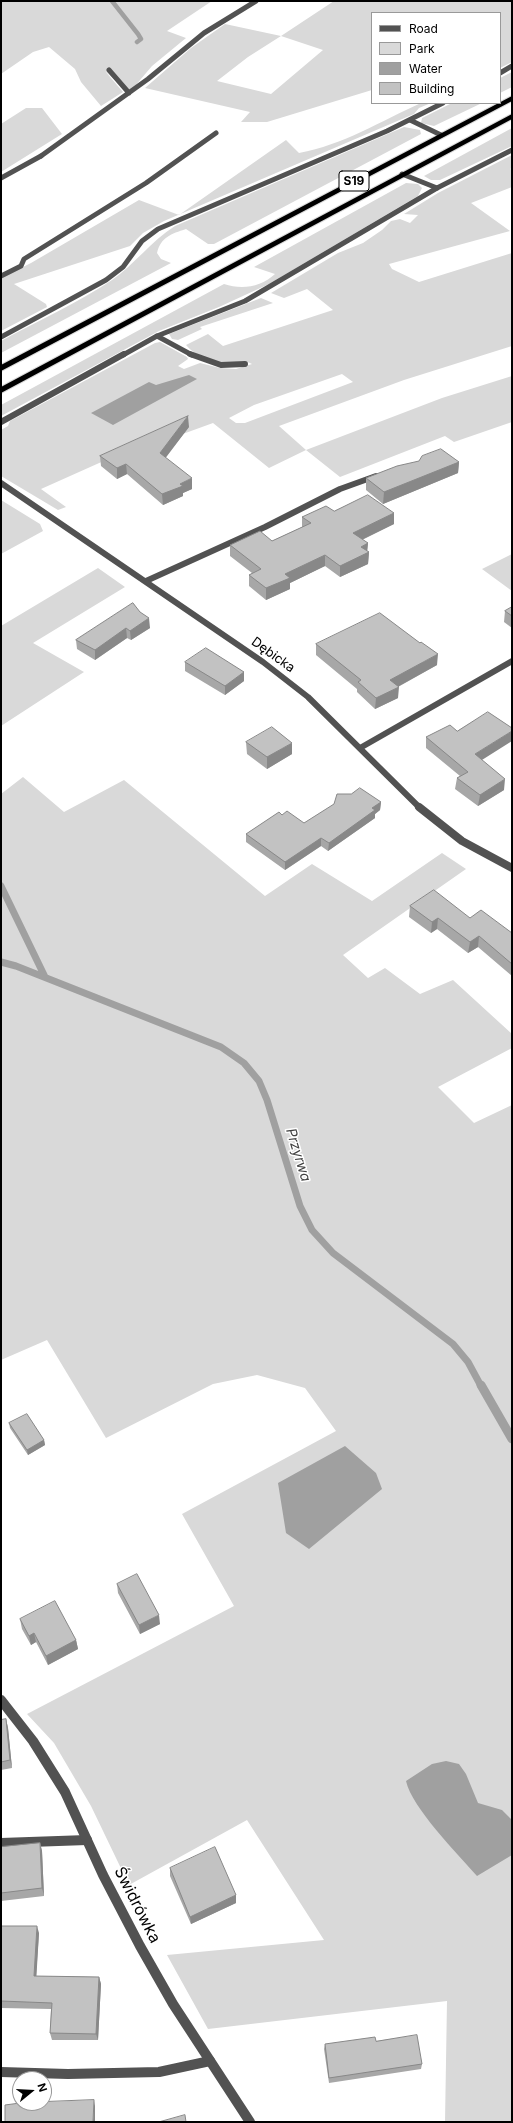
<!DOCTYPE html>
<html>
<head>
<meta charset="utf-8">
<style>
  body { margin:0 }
  #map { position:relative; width:513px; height:2123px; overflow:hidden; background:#fff; font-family:Inter,sans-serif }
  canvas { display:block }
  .frame { position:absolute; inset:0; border:2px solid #000; pointer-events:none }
  .legend { position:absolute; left:371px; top:12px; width:130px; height:92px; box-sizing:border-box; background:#fff; border:1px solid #999; margin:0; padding:5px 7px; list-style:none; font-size:12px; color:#000 }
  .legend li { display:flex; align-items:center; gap:8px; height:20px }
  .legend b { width:20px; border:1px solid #999 }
  .north { position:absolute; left:12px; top:2071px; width:40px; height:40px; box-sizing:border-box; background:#fff; border:1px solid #999; border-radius:50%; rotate:72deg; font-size:11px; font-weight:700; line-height:16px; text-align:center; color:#000 }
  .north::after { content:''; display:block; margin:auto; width:14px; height:18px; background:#000; clip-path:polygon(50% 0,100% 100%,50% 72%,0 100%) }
</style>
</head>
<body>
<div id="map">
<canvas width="513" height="2123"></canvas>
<div class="frame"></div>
<ul class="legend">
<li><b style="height:5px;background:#525252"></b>Road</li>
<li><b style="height:11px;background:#d9d9d9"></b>Park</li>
<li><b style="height:11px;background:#a0a0a0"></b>Water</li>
<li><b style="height:11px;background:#c2c2c2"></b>Building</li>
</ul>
<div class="north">N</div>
</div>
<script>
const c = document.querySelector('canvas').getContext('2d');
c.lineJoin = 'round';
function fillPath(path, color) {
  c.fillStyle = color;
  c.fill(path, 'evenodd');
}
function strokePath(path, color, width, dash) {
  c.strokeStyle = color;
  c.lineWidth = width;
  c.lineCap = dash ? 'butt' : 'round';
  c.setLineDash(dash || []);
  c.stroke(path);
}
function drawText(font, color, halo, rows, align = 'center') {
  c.font = font + ' Inter,sans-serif';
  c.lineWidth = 3;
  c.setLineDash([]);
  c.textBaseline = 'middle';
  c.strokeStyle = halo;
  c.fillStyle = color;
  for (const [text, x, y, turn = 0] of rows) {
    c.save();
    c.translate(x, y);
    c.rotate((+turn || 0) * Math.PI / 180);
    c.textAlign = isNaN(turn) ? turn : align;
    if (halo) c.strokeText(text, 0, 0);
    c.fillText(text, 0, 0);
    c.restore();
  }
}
fillPath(new Path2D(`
  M1 1H212L167 31 186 38 152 66 129 93 105 71 123 92 101 106 81 82 75 69 49 47 33 52 1 74Z
  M334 1H512V62L500 68V13H372V90L267 122H241L250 112 145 88 191 48 225 24 281 36ZM281 36 323 50 271 94 217 81 248 57Z
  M512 72V87L500 93V78Z
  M421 103H431L419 108 414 114 388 125 164 221 143 233 130 246 14 284 46 304 47 307 1 331V278L31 263 139 200 179 215 286 140 299 153C343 145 381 121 421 103Z
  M452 103H482L434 126 421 123 422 118Z
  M26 108H42L62 134 1 172V124Z
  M404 127 420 130 421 134 214 244H208L186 229C171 234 161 237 157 253L161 259 171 263 1 353V341C38 321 77 303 112 280 135 264 151 241 175 226Z
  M512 128V146L440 180H431L424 176Z
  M512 155V168L510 169 512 170V187L471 203 510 231 389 264 392 269 419 282 512 253V346L404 380 279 426 306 450 442 398 512 376V422L454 442 445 436 340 477 306 450 269 468 213 423 180 435 173 430 41 489 66 507 58 510 1 476V430L8 426 10 421 155 343 160 342 187 357 188 359 178 366 184 369 200 363 220 368 236 369 252 364C243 359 237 363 228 363 213 363 195 356 186 345L208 334 223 346 333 310 307 289 284 298 271 293 338 253 363 243 382 230 391 221 400 219 410 223 418 215 404 214 438 193ZM342 374 353 382 245 423H236L229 418 254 405Z
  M406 183 418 184 422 188 418 196 269 284 219 307 159 331 1 416V405L224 284C242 290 261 287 275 274L254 267Z
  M261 298 273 303 200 327 202 329 178 340 172 339 169 334Z
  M1 500 40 524 43 531 1 554Z
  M512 554V591L482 569Z
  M98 568 125 587 33 643 84 672 1 726V626Z
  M23 777 64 812 124 780 265 896 312 864 372 901 442 853 466 869 343 955 368 978 385 968 420 994 453 980 512 1034V1048L438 1087 474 1123 512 1105V2122H445L447 2001 208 2029 167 1955 324 1940 247 1820 129 1885 91 1806 54 1743 27 1714 234 1606 182 1514 336 1431 305 1388 257 1375 213 1384 106 1438 47 1340 1 1360V794Z`), '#d9d9d9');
fillPath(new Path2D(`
  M189 375 197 379 113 425 91 413 149 382 156 385Z
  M345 1446 376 1473 382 1489 309 1549 286 1533 278 1483Z
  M446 1761 459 1764 466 1774 478 1803 502 1810 512 1820V1855L477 1876C457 1853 412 1808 406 1781L432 1764Z`), '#a0a0a0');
strokePath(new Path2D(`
  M112 1 138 34 141 39 137 42`), '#a0a0a0', 4.5);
strokePath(new Path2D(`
  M1 886 45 977
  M1 962 16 966 221 1047 244 1063 259 1081 267 1100 300 1206 312 1230 333 1253 453 1344 468 1362 481 1386`), '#a0a0a0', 7);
strokePath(new Path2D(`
  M481 1385 512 1439`), '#a0a0a0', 9);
const motorway = new Path2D(`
  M512 96V101L1 371V365Z
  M512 114V119L1 393V387Z`);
strokePath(motorway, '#dbdbdb', 2);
strokePath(new Path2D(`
  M109 70 129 93
  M410 120 441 135
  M41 156 148 79 204 33 256 1
  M402 174 437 188
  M1 276 21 266 24 259 146 183 216 133
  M157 336 192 355`), '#525252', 5);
strokePath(new Path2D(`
  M190 354 221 365 245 364
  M146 581 265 527 340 489 376 476
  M360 748 512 661`), '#525252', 6);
strokePath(new Path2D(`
  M1 1843 87 1840
  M1 2072 68 2074 159 2072 210 2061`), '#525252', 10);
strokePath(new Path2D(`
  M500 73 512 66
  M1 178 41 156
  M1 337 106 280 123 267 142 241 158 229 387 131 443 103
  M123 355 157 336 245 301 437 188 512 150`), '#525252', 5);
strokePath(new Path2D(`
  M1 422 124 354`), '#525252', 6);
strokePath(new Path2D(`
  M1 1700 33 1741 65 1792 103 1875 140 1946 173 2004 250 2122`), '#525252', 10);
strokePath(new Path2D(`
  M1 483 263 662 308 697 420 808`), '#525252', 6);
strokePath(new Path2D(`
  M419 807 462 841 512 868`), '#525252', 8);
fillPath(motorway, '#000');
fillPath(new Path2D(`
  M189 427 165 457 192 489 183 493V496L163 505 127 474 117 479 101 466 100 456Z
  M459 462 458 473 383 504 366 490V478Z
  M334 511 394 513V524L362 540 368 543 367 551 369 552 368 564 340 577 325 566 290 583V589L266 600 249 586V575L252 573 230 556V545L272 541 302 527V517Z
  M133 603 150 628 131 640 127 638 95 660 77 649 76 640Z
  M512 607V628L504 622 505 611Z
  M316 644 437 665 398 687V698L375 709 357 692V689L316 655Z
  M185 662 244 672V681L225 695 185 671Z
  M426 737 482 760 504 790 478 806 455 789 457 778 460 776 426 748Z
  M246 742 292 754 267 769 247 754Z
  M381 802 380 810 375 814V818L328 851 321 846 285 870 246 842V834L304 823Z
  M410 906 470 918 512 933V976L478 947 468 953 437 929 431 933 409 917Z
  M9 1423 44 1440 45 1445 28 1455 10 1428Z
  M117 1584 160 1624 140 1634 118 1593Z
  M20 1619 76 1640 78 1649 48 1665 36 1642 31 1645 22 1629Z
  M6 1719 8 1728 12 1768 1 1770V1720Z
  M40 1843 42 1851 44 1896 1 1901V1847Z
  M170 1868 236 1895V1903L191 1924 170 1876Z
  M1 1926 39 1933 36 1976 99 1977 101 1984 98 2040H52L50 2033 51 2009 1 2008Z
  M376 2041 422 2064 421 2069 329 2083 324 2049 325 2044Z`), '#a7a7a7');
fillPath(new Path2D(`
  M188 416 189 427 161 464 160 453Z
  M459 462 458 473 383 504 384 492Z
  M126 464 127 474 117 479V468Z
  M192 478V489L183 493V496L163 505 162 494 180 484Z
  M394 513V524L353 544V533Z
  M368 543 367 553 369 552 368 564 340 577V566L361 547Z
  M325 555V566L290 583V589L266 600V588L285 574Z
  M149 618 150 628 131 640 130 631Z
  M126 628 127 638 95 660V650Z
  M438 654 437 665 390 691V680Z
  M244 672V681L225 695V686Z
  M399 687 398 698 375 709 376 698Z
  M512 731V741L474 765 475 754Z
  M292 743V754L267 769V757Z
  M505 779 504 790 478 806 480 795Z
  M381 802 380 810 375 814V818L328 851 329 843 372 808Z
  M321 838V846L285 870V862Z
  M438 918 437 929 431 933 432 922Z
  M479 936 478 947 468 953 470 942Z
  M44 1440 45 1445 28 1455 27 1450Z
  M159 1615 160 1624 140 1634 139 1625Z
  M34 1633 36 1642 31 1645 29 1636Z
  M76 1640 78 1649 48 1665 46 1656Z
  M6 1719 8 1728 12 1768 10 1760Z
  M40 1843 42 1851 44 1896 42 1888Z
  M236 1895V1903L191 1924 190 1917Z
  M37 1926 39 1933 36 1983 34 1976Z
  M99 1977 101 1984 98 2040 96 2034Z
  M94 2100 95 2106V2122H93Z`), '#888');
const building = new Path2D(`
  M188 416 160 453 192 478 180 484 183 486 162 494 126 464 117 468 100 456Z
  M441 449 459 462 384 492 366 478 397 466 419 461 422 456Z
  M368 495 394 513 353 533 368 543 361 547 369 552 340 566 325 555 285 574 290 578 266 588 249 575 261 569 230 545 260 531 272 541 311 523 302 517 326 506 334 511Z
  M133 603 140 612 149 618 130 631 126 628 95 650 76 640Z
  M512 607V616L505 611Z
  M380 613 420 643 421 642 438 654 390 680 399 687 376 698 358 682 361 680 316 644Z
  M206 648 244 672 225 686 185 662Z
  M488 712 512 728V731L475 754 505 779 480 795 457 778 468 772 426 737 450 725 457 731Z
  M272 727 292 743 267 757 246 742Z
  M360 788 381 802 372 808 375 810 329 843 321 838 285 862 246 834 279 812 282 815 287 811 304 823 334 804 337 794H351Z
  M434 890 470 918 481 910 512 933V964L479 936 470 942 438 918 432 922 410 906Z
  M27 1414 44 1440 27 1450 9 1423Z
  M137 1574 159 1615 139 1625 117 1584Z
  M55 1601 76 1640 46 1656 34 1633 29 1636 20 1619Z
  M6 1719 10 1760 1 1762V1720Z
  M40 1843 42 1888 1 1893V1847Z
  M215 1847 236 1895 190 1917 170 1868Z
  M1 1926H37L34 1976 99 1977 96 2034 50 2033 52 2003 1 2001Z
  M417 2035 422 2064 329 2078 325 2044 375 2037 376 2041Z
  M94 2100 93 2122H5V2105L20 2103H44V2102Z
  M185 2115 186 2122H159Z`);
fillPath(building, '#c2c2c2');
strokePath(building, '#888', 1);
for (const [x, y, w] of [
  [354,181,30]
]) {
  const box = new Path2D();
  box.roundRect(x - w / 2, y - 10, w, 20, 3);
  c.fillStyle = '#fff';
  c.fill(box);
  strokePath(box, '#000', 1);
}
drawText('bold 12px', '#000', null, [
  ["S19",354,181]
]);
drawText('13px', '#000', '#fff', [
  ["Dębicka",273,655,36]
]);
drawText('italic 14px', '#414141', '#fff', [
  ["Przyrwa",298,1155,73]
]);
drawText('16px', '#000', '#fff', [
  ["Świdrówka",137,1905,63]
]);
</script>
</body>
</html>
